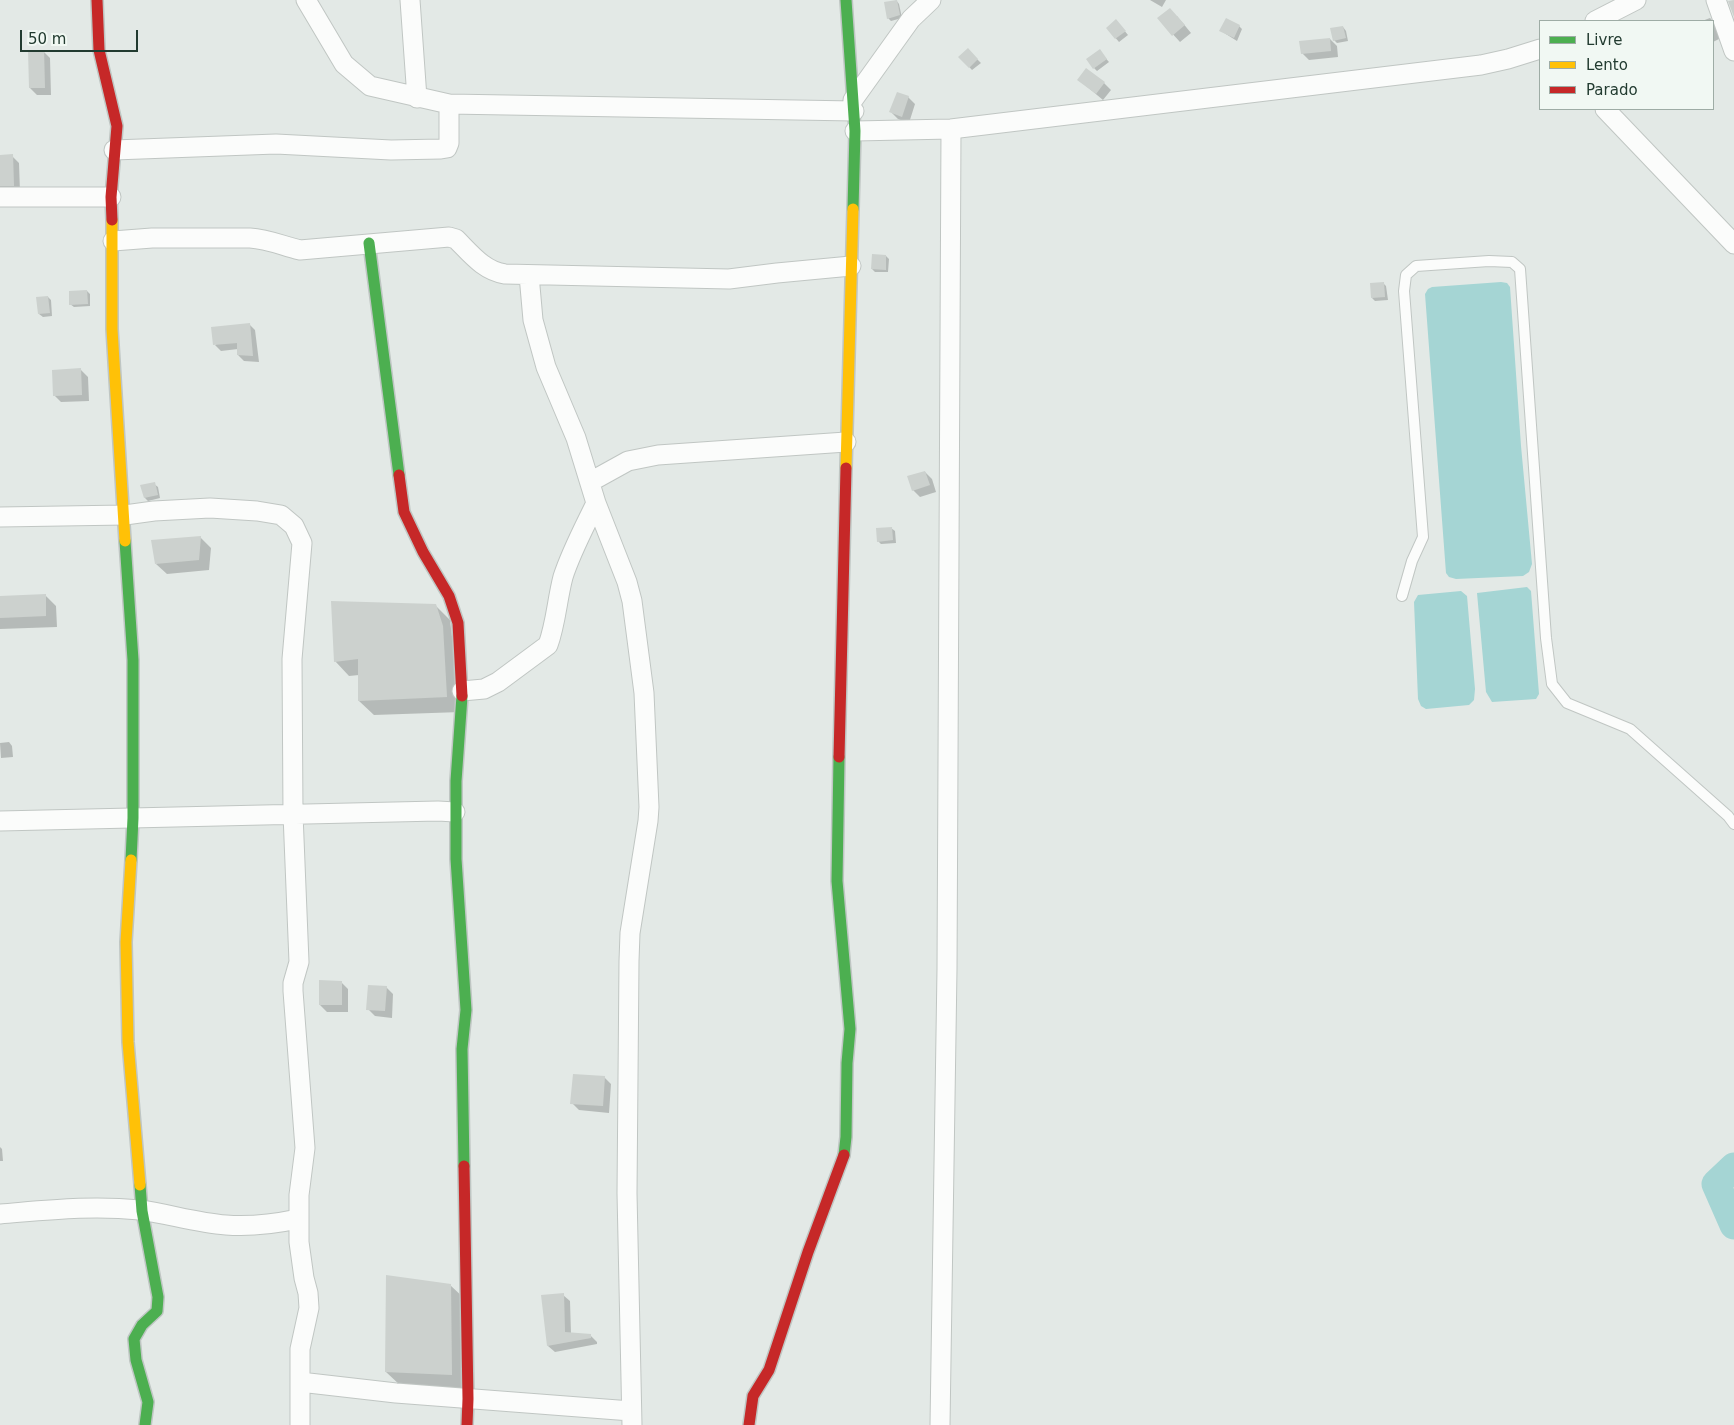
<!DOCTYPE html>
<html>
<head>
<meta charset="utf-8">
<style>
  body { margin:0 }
  #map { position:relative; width:1734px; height:1425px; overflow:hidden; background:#e3e9e6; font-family:"DejaVu Sans",sans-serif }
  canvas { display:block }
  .legend { position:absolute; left:1539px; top:20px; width:175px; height:90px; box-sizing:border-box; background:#f1f8f3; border:1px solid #9eaca5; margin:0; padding:6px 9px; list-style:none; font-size:15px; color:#223b30 }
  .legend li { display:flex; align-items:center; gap:10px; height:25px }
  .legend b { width:25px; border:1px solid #9eaca5 }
  .scale { position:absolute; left:20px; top:30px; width:118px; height:22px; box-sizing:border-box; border:2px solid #223b30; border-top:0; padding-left:6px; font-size:15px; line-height:18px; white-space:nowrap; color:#223b30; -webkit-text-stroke:4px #f1f8f3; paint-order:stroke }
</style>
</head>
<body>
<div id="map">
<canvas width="1734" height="1425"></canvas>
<ul class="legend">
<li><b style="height:6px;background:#4caf50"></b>Livre</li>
<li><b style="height:6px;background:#ffc107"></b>Lento</li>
<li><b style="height:6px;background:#c62828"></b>Parado</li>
</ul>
<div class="scale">50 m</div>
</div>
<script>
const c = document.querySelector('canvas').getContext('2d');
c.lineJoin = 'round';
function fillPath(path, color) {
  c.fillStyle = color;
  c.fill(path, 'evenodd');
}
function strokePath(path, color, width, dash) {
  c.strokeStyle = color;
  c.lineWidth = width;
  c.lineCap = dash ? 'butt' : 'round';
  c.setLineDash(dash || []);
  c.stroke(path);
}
fillPath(new Path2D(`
  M1501 282 1507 283 1510 287 1521 446 1532 564 1529 572 1523 576 1456 579 1449 577 1446 573 1425 294 1428 289 1432 287Z
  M1527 587 1531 591 1539 694 1536 699 1492 702 1486 692 1477 593Z
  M1461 591 1467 596 1475 689 1474 700 1469 705 1426 709 1421 706 1418 699 1414 602 1418 595Z`), '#a5d5d4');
fillPath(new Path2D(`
  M896 0 899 4 902 18 891 21 888 18Z
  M1150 0H1166L1162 7Z
  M1177 16 1191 33 1180 42 1159 19Z
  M1710 18 1717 25 1721 38 1713 42V21H1702Z
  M1119 24 1128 35 1119 42 1107 28Z
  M1239 26 1242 29 1237 41 1221 31Z
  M1343 27 1346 31 1348 41 1337 43 1334 40Z
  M1330 39 1337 46 1338 57 1309 60 1302 53Z
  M968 50 981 63 972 70 960 57Z
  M43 51 50 58 51 95H37L30 88Z
  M1102 54 1109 62 1097 71 1094 68Z
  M1079 80 1104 83 1111 90 1103 100Z
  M908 97 915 104 909 123 898 119 891 112Z
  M0 156H12L19 163 20 192 0 195Z
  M886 256 889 259 888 272H875L872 269Z
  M1383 283 1386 286 1388 300 1375 301 1372 298Z
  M87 291 90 294V306L74 307 70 304Z
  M48 297 51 300 52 316 43 317 39 314Z
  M249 324 255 330 259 362 244 361 238 355V349L221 351 215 345Z
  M81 370 88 377 89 401 61 402 54 395Z
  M925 472 932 479 936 492 920 497 913 490Z
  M154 484 158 487 160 498 148 501 145 498 142 486Z
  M891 528 895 531 896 543 881 544 878 541Z
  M200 537 211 548 209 570 167 574 156 564Z
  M45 595 56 606 57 627 0 629V597Z
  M435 605 450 620 461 712 374 715 359 701V675L349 676 335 661Z
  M9 742 12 746 13 757 1 758 0 743Z
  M341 982 348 989V1012H327L320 1005Z
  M386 987 393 994 392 1018 375 1016 368 1009Z
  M604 1077 611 1084 609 1113 579 1110 572 1103Z
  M0 1147 2 1149 3 1161H0Z
  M450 1285 465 1299 466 1390 401 1386 386 1372Z
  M563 1295 570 1301 571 1334 590 1335 597 1342V1344L555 1352 548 1346Z`), '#0003');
strokePath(new Path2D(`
  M1734 1167 1716 1184 1734 1225`), '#a5d5d4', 29);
fillPath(new Path2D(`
  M897 0 900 15 887 19 884 2Z
  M1734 0V17L1728 1Z
  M1170 8 1185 25 1172 36 1157 18Z
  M1226 18 1240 25 1234 38 1219 31Z
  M1116 19 1126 31 1115 39 1106 28Z
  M1343 26 1346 38 1333 41 1330 28Z
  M1330 38 1331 51 1301 54 1299 41Z
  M968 48 978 59 969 68 958 57Z
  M1100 49 1107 59 1093 69 1086 59Z
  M28 50H44L45 88H29Z
  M1086 68 1105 82 1096 94 1077 80Z
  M897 92 909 96 902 117 889 112Z
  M13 154 14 186H0V155Z
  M872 254 886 255V270L871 269Z
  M1384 282 1385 297 1371 298 1370 283Z
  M87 290 88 304 69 305V291Z
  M48 296 50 313 38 314 36 297Z
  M250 323 253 356 237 355V343L213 345 211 327Z
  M81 368 82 395 53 396 52 370Z
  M925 471 930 485 912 491 907 476Z
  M155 482 158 495 144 498 140 485Z
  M892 527 893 540 877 542 876 528Z
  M201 536 199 560 155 564 151 540Z
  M46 594V616L0 618V596Z
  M331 601 436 604 443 626 447 697 358 701V659L334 662Z
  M319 980 342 981V1005H319Z
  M368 985 387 986 385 1011 366 1010Z
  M573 1074 605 1076 603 1106 570 1104Z
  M386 1275 451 1284 452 1375 385 1372Z
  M564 1293 565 1332 591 1334V1338L547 1346 541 1295Z`), '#ccd1ce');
const lane = new Path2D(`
  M1402 596 1412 561 1423 537 1404 291 1406 275 1416 266 1489 261 1512 262 1520 269 1546 638 1552 684 1567 703 1630 729 1728 816 1734 824`);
const street = new Path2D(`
  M306 0 344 64 370 86 449 104 854 111
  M410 0 417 98
  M1716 0 1734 51
  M1595 21 1636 0
  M853 100 911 19 931 0
  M1605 109 1734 244
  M855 131 951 129 1481 65 1508 59 1540 49
  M114 150 276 144 391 150 441 149 447 148 449 143V104
  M0 197H111
  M113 241 152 238H250C268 239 283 246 300 250L449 237 456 239C471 254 484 271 505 274L729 279 777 273 851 266
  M529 275 533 320 546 367 576 438 596 503 627 582 632 601 644 693 649 807 648 821 630 933 629 961 627 1193 632 1425
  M590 482 628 461 658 455 846 442
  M0 517 125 515 154 511 210 508 257 511 281 515 294 526 302 543 292 659 293 814 299 962 293 983V991L305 1148 299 1195V1242L304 1278 308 1293 309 1308 300 1349V1425
  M462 691 484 689 498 682 548 645C556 623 557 600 563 577 571 552 584 528 596 503
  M0 821 438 811 455 812
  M0 1214C49 1210 91 1205 140 1210 169 1214 197 1223 226 1225 251 1227 274 1224 298 1219
  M300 1382 396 1393 631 1411
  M940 1425 947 969 951 129`);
const fast = new Path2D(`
  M846 0 855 131 853 209
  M369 243 399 475
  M125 541 133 660V818L131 860
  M462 696 456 781V859L466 1010 462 1049 464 1166
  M839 757 837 881 850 1029 847 1063 846 1137 844 1155
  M140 1185 142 1211 158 1297 157 1311 142 1325 134 1339 136 1360 148 1402 145 1425`);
const slow = new Path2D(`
  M112 220V329L125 541
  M846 468 853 209
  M131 860 126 942 128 1042 140 1185`);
const jam = new Path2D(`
  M97 0 99 50 117 126 111 197 112 220
  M399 475 404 512 423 552 449 596 458 623 462 696
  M839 757 846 468
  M464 1166 468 1399 467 1425
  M749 1425 753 1396 769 1370 808 1252 844 1155`);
strokePath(lane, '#c0c6c3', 12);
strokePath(street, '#c0c6c3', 21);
strokePath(fast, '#bfc6c3', 14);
strokePath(slow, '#bfc6c3', 14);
strokePath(jam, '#bfc6c3', 14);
strokePath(lane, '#fbfcfb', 10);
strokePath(street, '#fbfcfb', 19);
strokePath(fast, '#4caf50', 11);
strokePath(slow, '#ffc107', 11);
strokePath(jam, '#c62828', 11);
</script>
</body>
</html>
